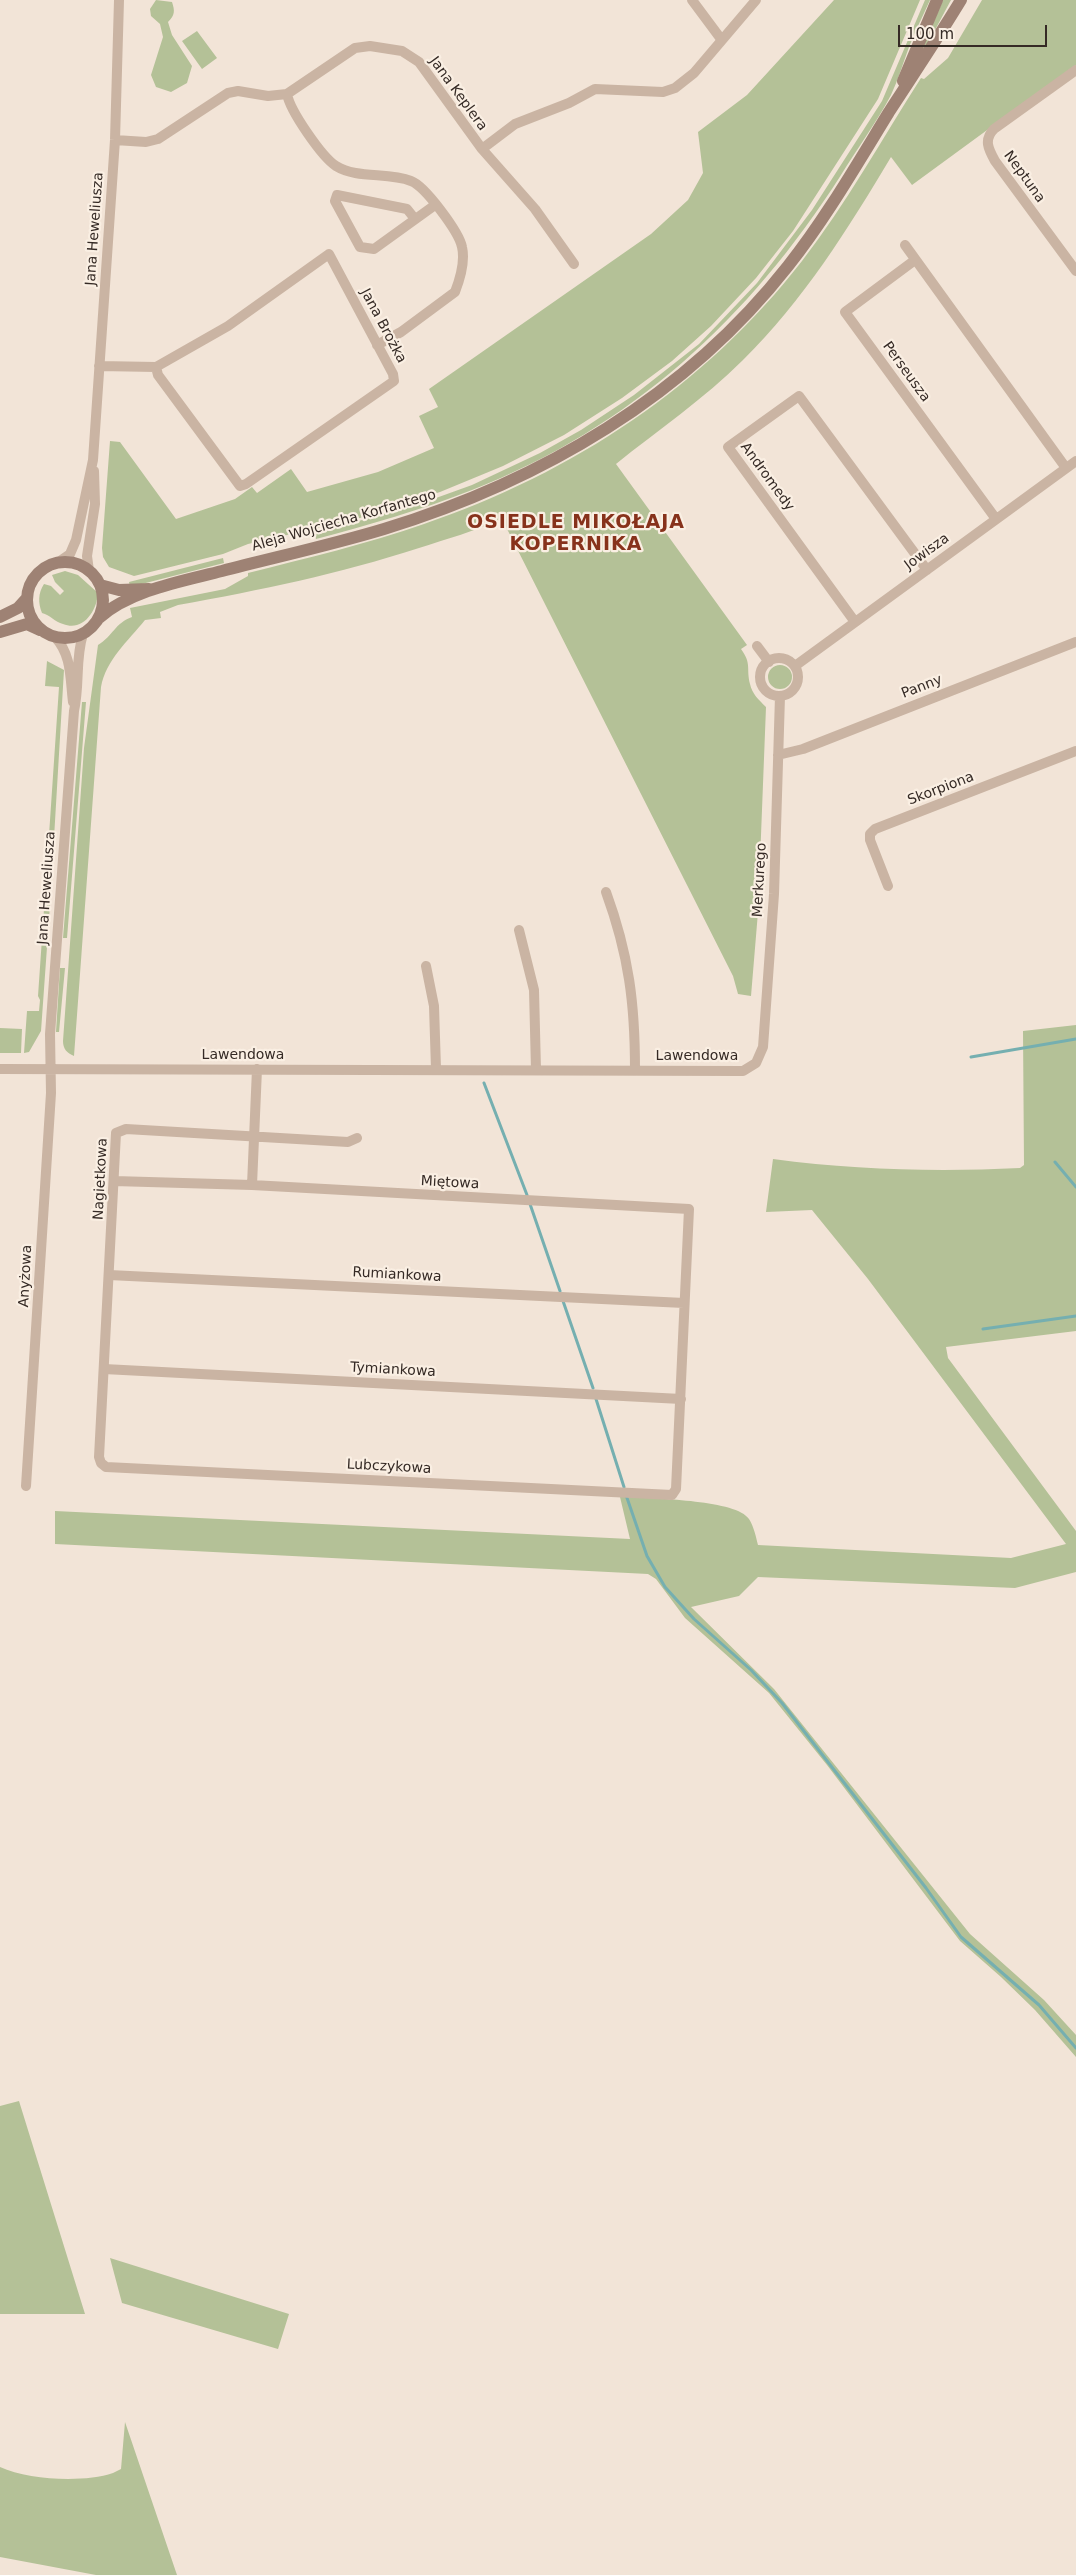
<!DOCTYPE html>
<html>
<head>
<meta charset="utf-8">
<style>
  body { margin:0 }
  #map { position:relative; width:1076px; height:2575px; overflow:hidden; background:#f2e4d7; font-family:"DejaVu Sans",sans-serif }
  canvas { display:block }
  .scale { position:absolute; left:898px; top:25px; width:149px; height:22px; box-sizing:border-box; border:2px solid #352a25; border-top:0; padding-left:6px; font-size:15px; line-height:18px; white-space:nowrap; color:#352a25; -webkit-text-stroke:4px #faefe3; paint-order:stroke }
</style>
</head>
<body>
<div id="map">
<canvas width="1076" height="2575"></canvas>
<div class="scale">100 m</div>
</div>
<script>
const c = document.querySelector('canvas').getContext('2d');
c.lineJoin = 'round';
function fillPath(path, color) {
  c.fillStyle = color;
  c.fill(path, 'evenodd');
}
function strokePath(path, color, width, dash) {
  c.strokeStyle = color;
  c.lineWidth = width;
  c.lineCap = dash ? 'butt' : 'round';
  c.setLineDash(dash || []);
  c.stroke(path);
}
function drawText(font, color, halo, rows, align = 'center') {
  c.font = font + ' "DejaVu Sans",sans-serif';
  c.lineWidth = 4.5;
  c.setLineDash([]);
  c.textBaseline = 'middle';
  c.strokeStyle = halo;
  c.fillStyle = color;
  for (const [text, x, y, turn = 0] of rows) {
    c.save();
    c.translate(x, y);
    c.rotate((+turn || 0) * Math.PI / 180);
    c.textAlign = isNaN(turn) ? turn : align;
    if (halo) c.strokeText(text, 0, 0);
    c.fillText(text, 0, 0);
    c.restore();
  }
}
fillPath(new Path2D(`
  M156 0 172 2C175 11 175 15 168 22L172 35 192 66 187 83 171 92 156 87 151 75 163 37 160 24 151 16 150 9Z
  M834 0H920L878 99 793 231 756 278 711 326 672 361 622 398 564 435 503 466 440 492 360 518 248 544 223 554 134 576 109 567 103 557 102 548 110 441 120 442 176 519 235 499 252 487 257 493 291 469 307 492 378 472 434 448 419 416 438 407 429 389 651 234 688 200 703 173 698 132 747 95Z
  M925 0H930C923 16 915 31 909 47 903 63 898 80 891 95 876 123 857 149 841 175 749 319 632 427 472 490 421 510 369 525 316 539L315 534 436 498 472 485 540 453 581 430 634 395 699 344 757 283 812 210 882 101Z
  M943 0H951L913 71Z
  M982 0H1076V65L912 185 891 157C848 229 803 301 743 360 704 399 658 430 616 464L747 645 741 649C752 664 746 668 750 684 752 694 759 700 766 707L758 912 751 996 738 994 733 976 502 519C475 531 447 539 419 548 338 574 262 590 178 605L160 612 161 618 145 620C128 641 106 660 101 687L74 1056C67 1053 63 1049 63 1041L84 748 98 645C113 636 115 623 132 617L130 608 225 589 248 576V573C307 558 367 544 424 524 573 473 705 386 802 261 846 204 882 139 921 78L924 79 948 58Z
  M197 31 217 58 202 69 182 41Z
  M223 558 224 563 130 587 129 582Z
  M65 571 78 575 98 593C97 611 83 632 63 624 55 622 50 615 42 613 38 603 38 593 44 584L51 586 60 595 64 591 55 582 52 575Z
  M47 661 64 670 54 838 49 835 59 687 45 686Z
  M768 677a12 12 0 1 1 24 0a12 12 0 1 1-24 0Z
  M82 702H86L67 938H63Z
  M50 849H54L41 1031 29 1052 24 1053 27 1011H39L40 1000 38 996 48 851Z
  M60 968H65L59 1032H56Z
  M1076 1025V1331L946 1347 948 1358 1076 1531V1572L1015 1588 758 1577 739 1596 691 1607 774 1689 970 1934 1044 2000 1076 2035V2057L1035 2010 1001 1977 960 1941 827 1765 769 1693 685 1618 656 1579 648 1574 55 1544V1511L630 1539 620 1497H633C657 1499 737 1500 749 1519 754 1527 756 1537 758 1545L1011 1558 1066 1544 868 1279 812 1210 766 1212 773 1159C855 1170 938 1172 1020 1168L1024 1165 1023 1031Z
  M0 1028 22 1029 21 1053H0Z
  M19 2101 85 2314H0V2106Z
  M110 2258 289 2314 278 2349 122 2303Z
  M125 2422 177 2575H96L0 2557V2467C29 2480 83 2483 113 2473L121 2469Z`), '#b4c197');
strokePath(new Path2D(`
  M971 1057 1076 1039
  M484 1083 527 1195
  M1055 1162 1076 1187
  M530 1204 560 1291
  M563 1301 593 1388
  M983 1329 1076 1316
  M596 1399 624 1487
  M626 1495 647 1556 665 1587 694 1619 751 1670 782 1703 926 1888 961 1937 1039 2005 1076 2048`), '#75afb0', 3);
strokePath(new Path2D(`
  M692 0 721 39
  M1076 70 994 129C983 140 989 150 995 161L1076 271
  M287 94C290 111 322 157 336 166 357 179 388 172 411 181 425 186 459 232 462 247 465 260 460 279 455 292L401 332 377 345
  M115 140 146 142 158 139 228 93 238 91 268 96 287 94 355 48 370 46 402 51 419 62 482 149 535 209 574 264
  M482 149 515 124 569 103 595 89 663 92 675 88 694 73 756 0
  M415 219 407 209 337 195 335 201 360 247 374 249 435 205
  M905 245 1066 468
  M915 260 845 312 996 519
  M99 366 156 367 158 375 240 486 246 484 394 381 393 374 329 254 228 326 156 367
  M57 563 70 554 76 540 93 460 115 140 119 0
  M89 571 87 556 95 504 94 471
  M855 622 728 447 799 396 927 570
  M55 637C72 655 70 679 73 702
  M757 646 769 662
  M760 677a19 19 0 1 1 38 0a19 19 0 1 1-38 0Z
  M795 666 1076 461
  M778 755 803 749 1076 642
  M888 886 870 840V834L875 829 1076 751
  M606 892C629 955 635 1004 635 1070
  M519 930 534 990 536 1070
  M426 966 434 1006 436 1069
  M0 1069 743 1071 756 1063 763 1047 774 894 780 696
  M114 1181 252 1185 689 1209 676 1489 672 1495 106 1467 101 1463 99 1457 116 1133 126 1129 348 1142 357 1138
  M252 1185 257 1069
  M109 1275 684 1303
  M104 1369 681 1399
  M26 1486 51 1093 50 1034 74 711C80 684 75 659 83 634`), '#cab4a3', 10);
strokePath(new Path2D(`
  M903 81 937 0
  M27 600a38 38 0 1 1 76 0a38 38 0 1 1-76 0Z
  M100 585 119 590 149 589
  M0 617 18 608 27 598
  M99 618C130 590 183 581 222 571 276 557 331 545 384 529 541 481 686 396 788 266 826 218 857 164 889 112 913 75 938 38 961 0
  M0 632 27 624 40 630`), '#9e8274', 12);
drawText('14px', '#352a25', '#faefe3', [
  ["Jana Keplera",458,94,54],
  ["Neptuna",1024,177,54],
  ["Jana Heweliusza",95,229,-86],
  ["Jana Brożka",383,326,62],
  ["Perseusza",906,372,54],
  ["Andromedy",767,477,54],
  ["Aleja Wojciecha Korfantego",344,521,-16],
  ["Jowisza",927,552,-36],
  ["Panny",922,687,-21],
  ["Skorpiona",941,789,-21],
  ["Merkurego",760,880,-87],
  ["Jana Heweliusza",47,888,-86],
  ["Lawendowa",243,1055],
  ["Lawendowa",697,1056],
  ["Nagietkowa",101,1179,-87],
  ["Miętowa",450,1183,3],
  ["Rumiankowa",397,1275,3],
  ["Anyżowa",26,1276,-87],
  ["Tymiankowa",393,1370,3],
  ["Lubczykowa",389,1467,3]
]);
c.letterSpacing = '1px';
drawText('bold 19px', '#87321b', '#faefe3', [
  ["OSIEDLE MIKOŁAJA",576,523],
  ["KOPERNIKA",576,545]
]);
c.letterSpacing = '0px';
</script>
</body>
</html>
